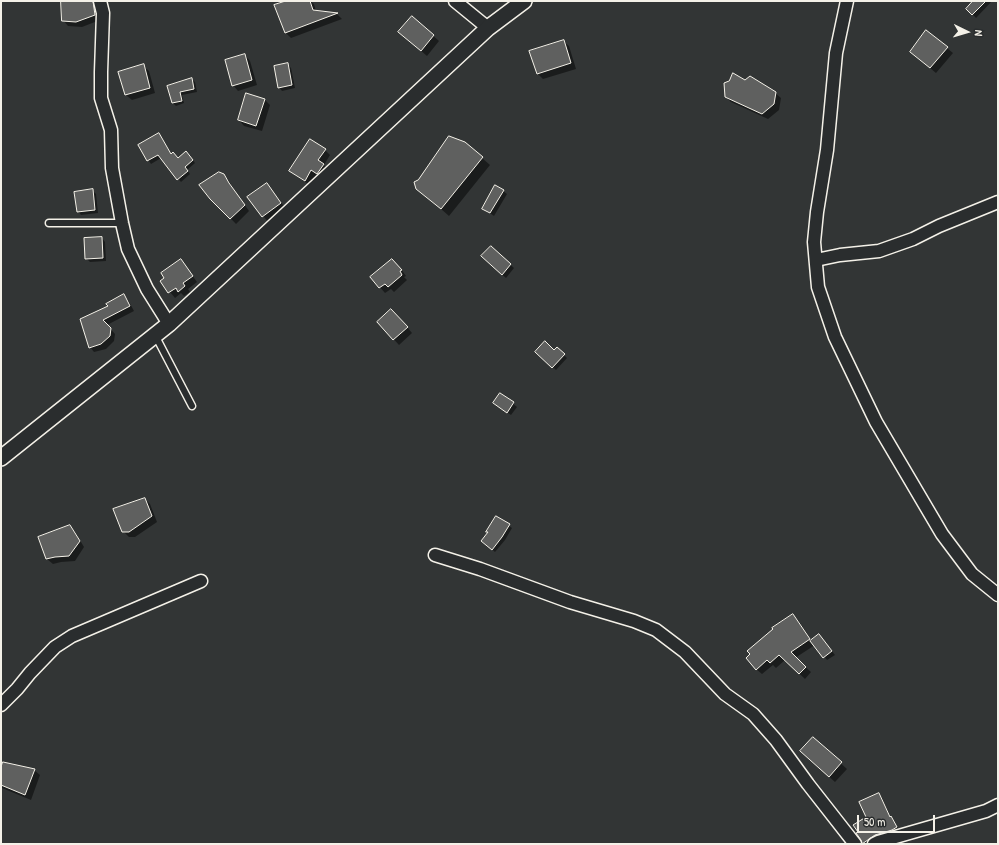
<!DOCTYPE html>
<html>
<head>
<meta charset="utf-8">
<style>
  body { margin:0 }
  #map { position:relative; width:999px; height:845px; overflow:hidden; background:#323535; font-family:"Patrick Hand",sans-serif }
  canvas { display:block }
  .frame { position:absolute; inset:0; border:2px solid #f4f1e8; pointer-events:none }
  .north { position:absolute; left:947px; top:12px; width:40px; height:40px; -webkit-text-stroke:3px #2a2d2e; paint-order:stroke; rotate:95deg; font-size:11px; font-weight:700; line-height:16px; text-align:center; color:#f4f1e8 }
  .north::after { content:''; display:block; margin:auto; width:14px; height:18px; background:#f4f1e8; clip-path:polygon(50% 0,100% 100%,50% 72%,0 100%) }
  .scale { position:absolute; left:857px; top:815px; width:78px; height:18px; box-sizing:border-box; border:2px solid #f4f1e8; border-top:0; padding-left:5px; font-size:12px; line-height:14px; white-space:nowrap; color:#f4f1e8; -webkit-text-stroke:3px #2a2d2e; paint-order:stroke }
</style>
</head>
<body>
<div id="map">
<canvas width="999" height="845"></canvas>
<div class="frame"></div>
<div class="north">N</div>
<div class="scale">50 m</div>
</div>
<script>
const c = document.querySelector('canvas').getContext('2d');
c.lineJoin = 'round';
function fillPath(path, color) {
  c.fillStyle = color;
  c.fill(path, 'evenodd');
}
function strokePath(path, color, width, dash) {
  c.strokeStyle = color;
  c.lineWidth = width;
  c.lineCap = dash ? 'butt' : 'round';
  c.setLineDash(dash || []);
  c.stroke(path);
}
fillPath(new Path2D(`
  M62 1H101L100 20 82 27 68 26 63 20Z
  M289 1H310L314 4 316 11 337 14 342 19 291 38 286 33Z
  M975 1H992L976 18 968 9Z
  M412 17 439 41 427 56 405 37Z
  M926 31 953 53 936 73 911 52Z
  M563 41 569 46 576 69 543 79 538 74Z
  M245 55 250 61 257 85 238 91 233 85Z
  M287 64 291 68 295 88 282 91 279 87Z
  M143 66 149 71 155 93 132 100 126 95Z
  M192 80 195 82 197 92 182 95 184 103 176 106 173 103 168 87Z
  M745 81 775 93 781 98 779 110 768 119 731 102 726 97Z
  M264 99 270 105 262 131 244 126 239 120Z
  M159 134 172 155 178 159 189 155 195 163 187 170 190 174 181 182 161 158 151 164 139 146Z
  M465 143 490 165 449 216 423 193Z
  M325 150 330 155 324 165 329 170 323 179 317 175 310 185 296 176 291 171Z
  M224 175 229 181 234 190 249 211 236 224 211 198Z
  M267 184 286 209 268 222 249 198Z
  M92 190 96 194 98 213 81 215 78 211Z
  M503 191 507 194 494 216 483 208Z
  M102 238 105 242 106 261 90 262 86 258Z
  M491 247 514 268 506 278 486 260Z
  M181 260 197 282 188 289 190 292 184 296 181 293 175 298 161 281Z
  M398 265 406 276 404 277 407 280 394 292 391 289 385 293 371 277Z
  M124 296 128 300 134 311 107 325 115 334 114 341 106 349 94 352 90 347 109 306Z
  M397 315 412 333 399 345 378 322Z
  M557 348 567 358 556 370 537 352 554 351Z
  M501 394 517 407 511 415 498 406Z
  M145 499 150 504 157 522 135 537H129L123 531Z
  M496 517 512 528 505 540 495 552 485 543Z
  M70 527 75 532 84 547 75 561 61 562 53 564 47 559Z
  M793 615 798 620 812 641 822 639 835 655 827 660 815 645 795 658 811 672 805 679 785 660 776 668 773 665 762 674 756 669Z
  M813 738 847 769 835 782 807 757Z
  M1 770H34L40 775 31 800 2 788 1 787Z
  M879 794 882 798 891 818 900 831 870 844H864L862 839 867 818Z`), '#0007');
const building = new Path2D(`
  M61 1H93L95 15 76 22 62 21Z
  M286 1H310L313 10 338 13 285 33 274 5Z
  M973 1H986L972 15 966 9Z
  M412 16 434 35 421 51 398 32Z
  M926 30 948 47 930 68 910 52Z
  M564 40 571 63 537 74 529 51Z
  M245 54 252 80 232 86 225 60Z
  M288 63 292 85 278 88 274 66Z
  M144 64 150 88 125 95 118 72Z
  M733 73 745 80 750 76 776 92 774 104 762 114 725 97 724 83 729 81Z
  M192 78 194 89 180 92 182 101 172 103 167 86Z
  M246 93 265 99 256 126 238 120Z
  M159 133 171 154 173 152 178 158 186 151 193 160 185 167 188 171 177 180 158 155 147 161 138 145Z
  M449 136 465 142 483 157 441 209 416 189 414 182 418 180Z
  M310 139 326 149 318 160 324 164 317 174 311 170 305 181 289 171Z
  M219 172 224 174 229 183 245 205 230 219 210 199 199 185Z
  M267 183 281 203 262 217 247 197Z
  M495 185 504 190 490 213 482 209Z
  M93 189 95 210 77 212 74 192Z
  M102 237 103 258 85 259 84 238Z
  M491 246 511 264 502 275 481 256Z
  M181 259 193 276 183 283 185 286 178 292 176 288 168 293 160 281 164 278 161 273Z
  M392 259 402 270 400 271 402 275 388 287 385 284 379 288 370 277Z
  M124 294 130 306 103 320 111 328 110 336 101 344 89 348 80 319 108 306 106 304Z
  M391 309 408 327 393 340 377 322Z
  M545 341 554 350 557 347 565 354 552 368 535 352Z
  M500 393 514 402 507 413 493 403Z
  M145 498 152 516 129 532H122L113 509Z
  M496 516 510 524 502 537 492 550 481 541 488 532H486Z
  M70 525 80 541 69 556 55 557 46 559 38 537Z
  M793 614 810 639 791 652 806 667 799 674 779 655 770 663 767 660 756 670 746 658 750 654 747 651 773 629 772 628Z
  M819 634 832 651 823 658 810 641Z
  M813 737 842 762 829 777 800 751Z
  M3 762 35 769 25 795 1 785V767Z
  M879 793 890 817 891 816 897 827 892 830 875 835 862 844 861 840 856 833 858 832 853 825 866 817 859 802Z`);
fillPath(building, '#5f605f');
strokePath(building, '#f4f1e8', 1);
const service = new Path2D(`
  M49 223H122
  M155 335 192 406`);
const minor = new Path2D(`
  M100 1 103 13 101 72V98L111 130 112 168 122 223 128 249 147 289 169 324
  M455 1 488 28
  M847 1 836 53 827 150 817 212 814 242 818 287 835 337 876 422 942 534 972 574 998 595
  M816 260 840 255 879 251 913 239 939 226 998 202
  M435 555 480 569 570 602 634 621 656 630 685 652 725 694 753 714 776 740 808 784 855 844
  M1 705 17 689 30 673 55 647 72 636 201 581
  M874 844 878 842 986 811 998 805`);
const tertiary = new Path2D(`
  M1 458 169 324 488 28 524 1`);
strokePath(service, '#f4f1e8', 9);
strokePath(minor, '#f4f1e8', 15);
strokePath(tertiary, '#f4f1e8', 18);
strokePath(service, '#2a2d2e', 6);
strokePath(minor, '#2a2d2e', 12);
strokePath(tertiary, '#2a2d2e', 15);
</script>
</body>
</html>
